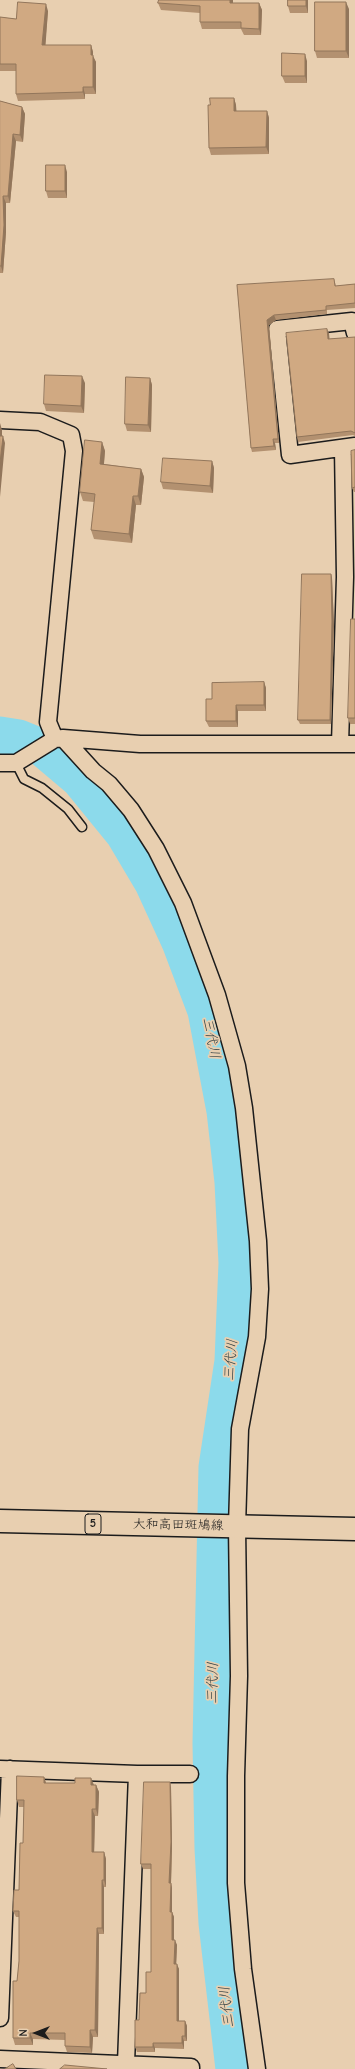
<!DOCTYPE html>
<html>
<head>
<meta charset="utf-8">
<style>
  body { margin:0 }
  #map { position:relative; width:355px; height:2069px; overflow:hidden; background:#e8cfb0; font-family:"Comic Neue",sans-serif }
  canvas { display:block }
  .north { position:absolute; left:16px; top:2013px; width:40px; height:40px; -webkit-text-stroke:3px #e8cfb0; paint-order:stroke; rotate:270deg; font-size:11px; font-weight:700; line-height:16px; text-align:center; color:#1c1c1c }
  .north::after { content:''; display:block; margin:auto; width:14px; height:18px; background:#1c1c1c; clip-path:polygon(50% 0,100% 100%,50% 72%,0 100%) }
</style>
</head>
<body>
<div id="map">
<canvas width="355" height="2069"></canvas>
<div class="north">N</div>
</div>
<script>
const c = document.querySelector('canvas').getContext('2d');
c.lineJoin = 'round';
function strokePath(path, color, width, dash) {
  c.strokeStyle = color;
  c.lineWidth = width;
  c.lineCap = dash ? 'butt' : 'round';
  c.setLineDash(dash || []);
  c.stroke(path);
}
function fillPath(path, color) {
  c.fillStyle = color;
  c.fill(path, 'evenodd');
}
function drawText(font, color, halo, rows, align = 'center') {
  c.font = font + ' "Comic Neue","Klee One",sans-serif';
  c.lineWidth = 3.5;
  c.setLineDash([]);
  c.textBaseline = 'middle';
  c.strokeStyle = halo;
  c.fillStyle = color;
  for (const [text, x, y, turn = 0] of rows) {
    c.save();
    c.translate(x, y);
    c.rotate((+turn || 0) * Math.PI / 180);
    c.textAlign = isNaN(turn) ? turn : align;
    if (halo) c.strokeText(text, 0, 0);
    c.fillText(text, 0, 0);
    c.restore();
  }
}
strokePath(new Path2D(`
  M0 735 19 738 41 747 80 780 124 834 153 883 180 942 206 1011 225 1111 233 1182 237 1263 233 1361 217 1467 211 1743 213 1848 217 1923 234 2069`), '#8cdaeb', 37);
const service = new Path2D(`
  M16 763 24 779 42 788 68 809 82 827`);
const minor = new Path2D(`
  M355 333 352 321 277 329 290 455 355 446
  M0 420 40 422 71 435 74 451 48 722 55 739
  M63 738 93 771 109 784 131 810 156 849 183 903 217 995 237 1066 244 1108 258 1241 260 1289 257 1337 240 1429 237 1526 239 1676 236 1776V1883L243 1969 257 2069
  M340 744 345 577 343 448
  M0 763H16L55 739 63 738 140 744H355
  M0 1769 137 1774H190
  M0 2018 10 1769
  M0 2059 191 2067V2069
  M126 2063 137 1774`);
const primary = new Path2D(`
  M0 1521 355 1529`);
strokePath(service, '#1c1c1c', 11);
strokePath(minor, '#1c1c1c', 19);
strokePath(primary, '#1c1c1c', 25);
strokePath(service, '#e8cfb0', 8);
strokePath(minor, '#e8cfb0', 16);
strokePath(primary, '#e8cfb0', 22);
fillPath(new Path2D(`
  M159 0H233V3H259L262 10 261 35H244L241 29H202L200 22V13L161 10 158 3Z
  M288 0H308V13H290L288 6Z
  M349 9V58H317L315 51Z
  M48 11 45 45H91L93 52V56L96 62V94H85V99L18 101 16 94V71H0V17L16 19Z
  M307 61V83H285L282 76Z
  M234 98 236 105V111H267L269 118V154L211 155 209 148Z
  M0 101 22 107 25 114 23 142 16 141 10 203H6V232L3 273H0Z
  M67 172V198H48L46 191Z
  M334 279 336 286 355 284V308L327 310V314L276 320 269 325 279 443H275L276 450 252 452 251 448 237 285Z
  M329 333V339L355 337V436L353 435 298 442 297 437Z
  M150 378 152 385 151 432 127 431 125 424Z
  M85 383 84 413 46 411 44 404Z
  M102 442 105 451 104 464 141 469 144 477 141 505H136L132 543 94 539 91 530 94 502 83 501 80 492Z
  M355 450V492H354L352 488Z
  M212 461 214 468 213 493 163 489 161 482Z
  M331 574 332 578 334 625 331 724H300L298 720Z
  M355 619V724H350L348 718Z
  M264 682 266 688V711H238V727H209L206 721 212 699Z
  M44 1777 46 1783 96 1785 99 1792 98 1816H95L94 1852H104L106 1859V1887H104V1934H99L98 2037H93L92 2053 67 2052 65 2046V2040L33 2039V2045H15L13 2038 19 1961V1917H16L13 1911 19 1890 23 1843 24 1807H19L17 1800Z
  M171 1787 172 1847 171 1883 172 1888V1912L174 1917V1940L177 1945 176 1964 179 1969V2021H185L187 2026V2041H184V2049L155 2048V2052H137L135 2047 139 2020 146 1993 151 1972V1869H143L141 1864Z`), '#b39170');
fillPath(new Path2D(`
  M230 0H233V9L230 3Z
  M306 0H308V13L306 6Z
  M346 2 349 9V58L346 51Z
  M259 3 262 10 261 35 259 29Z
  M46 4 48 11 45 52 42 45Z
  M91 45 93 52V56L96 62V94L93 87 91 55Z
  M305 54 307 61V83L305 76Z
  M83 87 85 94V99L83 92Z
  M234 98 236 105 237 118 234 111Z
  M22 107 25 114 23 142 20 135Z
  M267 111 269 118V154L266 147Z
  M13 134 16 141 10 203 8 196Z
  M65 165 67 172V198L65 191Z
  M3 196 6 203V232L3 273 1 266Z
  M274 315 276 320 269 325 279 443 278 439 267 320Z
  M327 329 329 333 330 344 328 339Z
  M82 376 85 383 84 413 81 406Z
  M150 378 152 385 151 432 148 425Z
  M0 423 2 430V441L3 436 5 443 0 497Z
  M273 439 275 443 276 450 274 446Z
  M102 442 105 451 103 473 100 464Z
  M212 461 214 468 213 493 210 486Z
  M141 469 144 477 141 505 138 496Z
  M133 496 136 505 132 543 129 534Z
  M331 574 332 578 334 625 331 724 330 720Z
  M264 682 266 688V711L264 705Z
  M236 705 238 711V727L236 721Z
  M44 1777 46 1783H44Z
  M91 1778 94 1785H91Z
  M170 1782 171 1787 172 1847 171 1883 172 1888V1917L170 1912 169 1883Z
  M96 1785 99 1792 98 1816 96 1809Z
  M92 1809 95 1816 94 1858 92 1852Z
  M104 1852 106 1859V1887L104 1880Z
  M102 1880 104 1887V1934L102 1928Z
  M172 1912 174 1917V1945L172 1940Z
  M97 1928 99 1934 98 2037 95 2030Z
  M175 1940 177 1945 176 1969 174 1964Z
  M177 1964 179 1969V2026L177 2021Z
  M185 2021 187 2026V2041L185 2036Z
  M90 2030 93 2037 92 2053 90 2047Z
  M30 2033 33 2039V2045L30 2038Z
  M182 2036 184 2041V2049L182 2043Z
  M153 2043 155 2048V2052L153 2047Z`), '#92765b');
const building = new Path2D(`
  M159 0H230V3H259V29L241 28V22H200V6L158 3Z
  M288 0H306V6H288Z
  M18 2 46 4 42 45H91V55H93V87H83V92L16 94V64H0V17L16 19Z
  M315 2H346V51H315Z
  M282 53 305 54V76H282Z
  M210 98H234V111H267L266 147 209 148 208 105H210Z
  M0 101 22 107 20 135 13 134 8 196H3L4 225 1 266H0Z
  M46 165H65V191H46Z
  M334 279 335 286 355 284V303L326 306V310L274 315 267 320 278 439H273L274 446 251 448 237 285Z
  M327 329 328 339 355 337V433L351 431 297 437 286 333Z
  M45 375 82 376 81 406 44 404Z
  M126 377 150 378 148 425 125 424Z
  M0 436H3L0 463Z
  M85 440 102 442 100 464 141 469 138 496H133L129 534 91 530 95 494 80 492Z
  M355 450V487L352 488 351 451Z
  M163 458 212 461 210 486 161 482Z
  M302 574H331L332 621 330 720H298Z
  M351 619H355V718H348Z
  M264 682V705H236V721H206V699H212V683Z
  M17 1776 44 1777V1783H75V1778H91V1785H96V1809H92V1852H104V1880H102V1928H97L95 2030H90V2047L65 2046V2033H30V2038H13V1981H17L19 1961V1911H13L14 1890H19L20 1843H23L24 1800H17Z
  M144 1782H170L171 1842 169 1883H171L170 1912H172V1940H175L174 1964H177V2021H185V2036H182V2043H153V2047H135V2020H139L140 1993H146V1972H151V1864H141Z
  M13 2064 16 2069H5Z
  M65 2065 107 2069H60Z`);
fillPath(building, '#d0a982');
strokePath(building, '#92765b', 1);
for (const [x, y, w] of [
  [93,1524,16]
]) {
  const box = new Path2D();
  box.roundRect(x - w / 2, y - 10, w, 20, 3);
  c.fillStyle = '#e8cfb0';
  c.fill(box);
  strokePath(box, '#1c1c1c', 1);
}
drawText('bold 12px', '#1c1c1c', null, [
  ["5",93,1524]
]);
drawText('13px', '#1c1c1c', '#e8cfb0', [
  ["大和高田斑鳩線",178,1525,1]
]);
drawText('italic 14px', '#324245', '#e8cfb0', [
  ["三代川",211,1038,79],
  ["三代川",231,1360,-85],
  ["三代川",213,1683,-89],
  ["三代川",227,2007,-97]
]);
</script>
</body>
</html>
